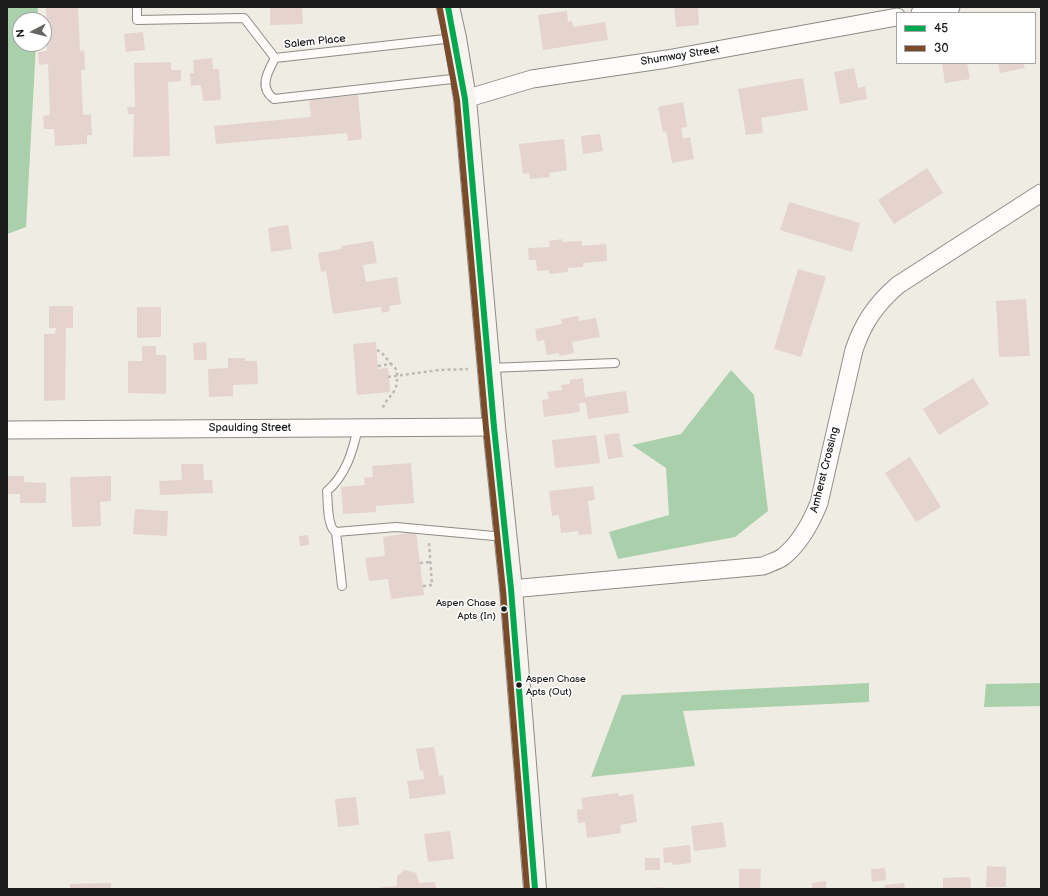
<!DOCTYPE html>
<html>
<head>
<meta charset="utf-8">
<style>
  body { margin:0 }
  #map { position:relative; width:1048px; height:896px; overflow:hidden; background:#efece3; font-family:"Balsamiq Sans",sans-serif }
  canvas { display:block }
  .frame { position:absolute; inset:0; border:8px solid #1c1c1c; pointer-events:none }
  .legend { position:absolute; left:896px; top:12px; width:140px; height:52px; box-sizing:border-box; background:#fff; border:1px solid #a4a4a4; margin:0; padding:5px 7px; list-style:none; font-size:12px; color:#1c1c1c }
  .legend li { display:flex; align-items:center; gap:8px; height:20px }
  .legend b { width:20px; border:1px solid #a4a4a4 }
  .north { position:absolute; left:12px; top:12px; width:40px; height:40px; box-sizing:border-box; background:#fff; border:1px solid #a4a4a4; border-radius:50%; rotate:263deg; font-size:11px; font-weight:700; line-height:16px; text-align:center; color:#1c1c1c }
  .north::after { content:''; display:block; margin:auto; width:14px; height:18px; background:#666562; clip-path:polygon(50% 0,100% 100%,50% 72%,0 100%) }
</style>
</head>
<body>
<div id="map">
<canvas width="1048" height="896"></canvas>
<div class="frame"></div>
<ul class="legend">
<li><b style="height:5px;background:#00a950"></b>45</li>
<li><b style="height:5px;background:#7a4b2a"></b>30</li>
</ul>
<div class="north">N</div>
</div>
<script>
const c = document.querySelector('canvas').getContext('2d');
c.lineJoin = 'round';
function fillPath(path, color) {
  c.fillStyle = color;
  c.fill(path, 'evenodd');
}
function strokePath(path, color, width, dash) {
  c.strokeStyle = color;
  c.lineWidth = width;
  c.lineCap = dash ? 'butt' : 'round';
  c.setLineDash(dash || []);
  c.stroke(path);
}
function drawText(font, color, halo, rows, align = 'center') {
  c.font = font + ' "Balsamiq Sans",sans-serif';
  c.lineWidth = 3;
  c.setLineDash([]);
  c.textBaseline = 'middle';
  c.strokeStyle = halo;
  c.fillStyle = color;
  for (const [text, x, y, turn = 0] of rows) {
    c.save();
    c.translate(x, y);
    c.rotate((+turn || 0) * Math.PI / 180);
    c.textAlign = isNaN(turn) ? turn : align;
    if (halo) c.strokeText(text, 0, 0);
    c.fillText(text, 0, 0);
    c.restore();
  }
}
fillPath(new Path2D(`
  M7 7H38L37 20H20V44H36L26 227 7 234Z
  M731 370 754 395 768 511 735 537 618 559 609 532 669 515 666 468 632 445 681 434Z
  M869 683V702L683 711 695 766 591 777 622 695Z
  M1041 683V706L984 707 986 684Z`), '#aacfab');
fillPath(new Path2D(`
  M46 7H78L80 51 84 50 85 70H81L83 115 91 114 92 135H87V144L55 146 54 129H44L43 116 50 115 48 64 39 65 38 52 47 51Z
  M270 7H302L303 24 270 25Z
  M674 7H698L699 25 676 27Z
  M567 11 568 22 572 21 573 27 605 22 608 40 543 50 538 15Z
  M143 32 145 50 126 52 124 34Z
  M212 58 213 69H219L221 100 203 101 201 85 191 86 190 73H194L193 60Z
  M171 62V70H181V81L168 82 170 156 133 157 134 114H128L127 107H135L134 63Z
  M942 63H967L970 79 945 83Z
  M998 63H1023L1025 68 1000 73Z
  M854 68 858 88 865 86 867 99 840 104 834 72Z
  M803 78 808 110 761 118 763 133 746 135 738 89Z
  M358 95 362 139 348 141 347 133 216 144 214 126 311 117 309 100Z
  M683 102 687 127 681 128 683 139 690 137 694 159 672 163 666 131 663 132 658 107Z
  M600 134 603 151 583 154 581 136Z
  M564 139 567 170 549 173 550 177 530 179 529 173 523 174 519 144Z
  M927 168 943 193 894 224 878 200Z
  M789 202 860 223 852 252 780 230Z
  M288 225 292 249 271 252 268 228Z
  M562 239V242L582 241V246L606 244 607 261 583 263V267L568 268V272L549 274V270L537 271 536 260H529L528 248 550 247 549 241Z
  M373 241 377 263 363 265 366 282 397 277 401 304 389 306 390 311 382 313 381 307 333 314 326 271 321 272 318 253 342 249 341 246Z
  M798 269 826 277 801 357 774 349Z
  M1026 299 1030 356 999 357 996 301Z
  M49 306H73V328H66L65 400 44 401V334H55L56 328H49Z
  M137 307H161V337L137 338Z
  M578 316 579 321 596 318 600 337 572 342 574 353 559 356V353L547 355 544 340 537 341 535 329 562 324 561 319Z
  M206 342 207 360H194L193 343Z
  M376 342 378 369 388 368 390 392 357 395 353 344Z
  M142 346H156V355H166V394L128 393V361H142Z
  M228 358H245V361H257L258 384 233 385V396L209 397 208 369 228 368Z
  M583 378 585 397 626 391 629 413 588 419 586 403H579L580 412 544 417 542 400 549 399 547 392 562 390 561 385 570 384V380Z
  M973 378 989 404 939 435 923 409Z
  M619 433 623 457 608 459 604 435Z
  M596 435 600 463 555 468 552 440Z
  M910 457 941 507 916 522 885 473Z
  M411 463 414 503 376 506V512L343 514 341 487 365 485 364 478 373 477 372 466Z
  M181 464H203L204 480H212L213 493 160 495 159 481 182 480Z
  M7 476H24V482L46 483V503H20V494H7Z
  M111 476V501L100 502 101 526 72 527 70 477Z
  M593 486 595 500 588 501 592 534 579 535 578 531 561 533 559 515 552 516 549 491Z
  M135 509 168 511 167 536 133 534Z
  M416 532 424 595 391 599 388 579 369 581 365 558 385 556 383 537Z
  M308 535 309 545 300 546 299 536Z
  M434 747 439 776 443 775 446 794 410 799 407 781 424 779 423 770 420 771 416 749Z
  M618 793 619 796 633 794 637 822 620 825 621 833 587 838 585 822 578 823 577 810 583 809 581 798Z
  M356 797 359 825 338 827 335 799Z
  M723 822 726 847 694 851 691 826Z
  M450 831 454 859 428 862 424 834Z
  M690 845 691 863 673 865 672 862 664 863 663 848Z
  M645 858H660V870H645Z
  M987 866 1006 867V887H986Z
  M885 868 886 880 872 882 871 869Z
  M739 869H761L760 889H739Z
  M405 870 416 873 419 883 435 882 436 889H381V887L397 886V876Z
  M970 877 971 889H943V878Z
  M826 881V889H812V883Z
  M111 883V889H70V884Z
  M904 883 905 889H885V885Z
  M663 887 664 889H650V888Z`), '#e5d3ce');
const service = new Path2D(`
  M137 7V20L244 18 275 58 454 38
  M275 58C268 72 258 87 274 99L461 78
  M490 368 615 363
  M358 427C353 451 346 475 327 491 328 501 327 528 336 532L396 527 505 537
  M336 532 342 586`);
const minor = new Path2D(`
  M920 13 951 7
  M465 99 532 79 667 59 897 17
  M7 430 494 427
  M511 589 763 566C769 563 777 561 783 557 800 543 811 523 819 503L854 350C863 323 876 304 898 285L1041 193`);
const secondary = new Path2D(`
  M448 7 455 38 465 99 494 427 511 589 535 889`);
strokePath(service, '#8c8b86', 10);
strokePath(minor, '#8c8b86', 19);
strokePath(secondary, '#8c8b86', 24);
strokePath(new Path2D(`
  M377 350 382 353 391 364
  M378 366 391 364C396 368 397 370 397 375 398 396 388 393 382 410
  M388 377 439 370 468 369
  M420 563 430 562
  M423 586 432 585 429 543`), '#babab8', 2.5, [3, 3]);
strokePath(service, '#fdfcfb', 8);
strokePath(minor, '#fdfcfb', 17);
strokePath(secondary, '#f7f4f0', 22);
strokePath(new Path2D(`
  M448 7 465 99 494 427 511 589 535 889`), '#00a950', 6);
strokePath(new Path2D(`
  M440 9 457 100 486 428 503 590 527 889`), '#7a4b2a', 6);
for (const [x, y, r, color] of [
  [504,609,3.5,"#1c1c1c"],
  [519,685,3.5,"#1c1c1c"]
]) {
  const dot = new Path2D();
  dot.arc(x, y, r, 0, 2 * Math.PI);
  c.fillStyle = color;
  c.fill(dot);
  strokePath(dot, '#fff', 1.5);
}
drawText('10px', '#1c1c1c', '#fff', [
  ["Aspen Chase",496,603],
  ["Apts (In)",496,616],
  ["Aspen Chase",526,679,"left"],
  ["Apts (Out)",526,692,"left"]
], 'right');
drawText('11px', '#1c1c1c', '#fff', [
  ["Salem Place",315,42,-6],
  ["Shumway Street",680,56,-9],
  ["Spaulding Street",250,428],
  ["Amherst Crossing",825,470,-76]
]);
</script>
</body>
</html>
